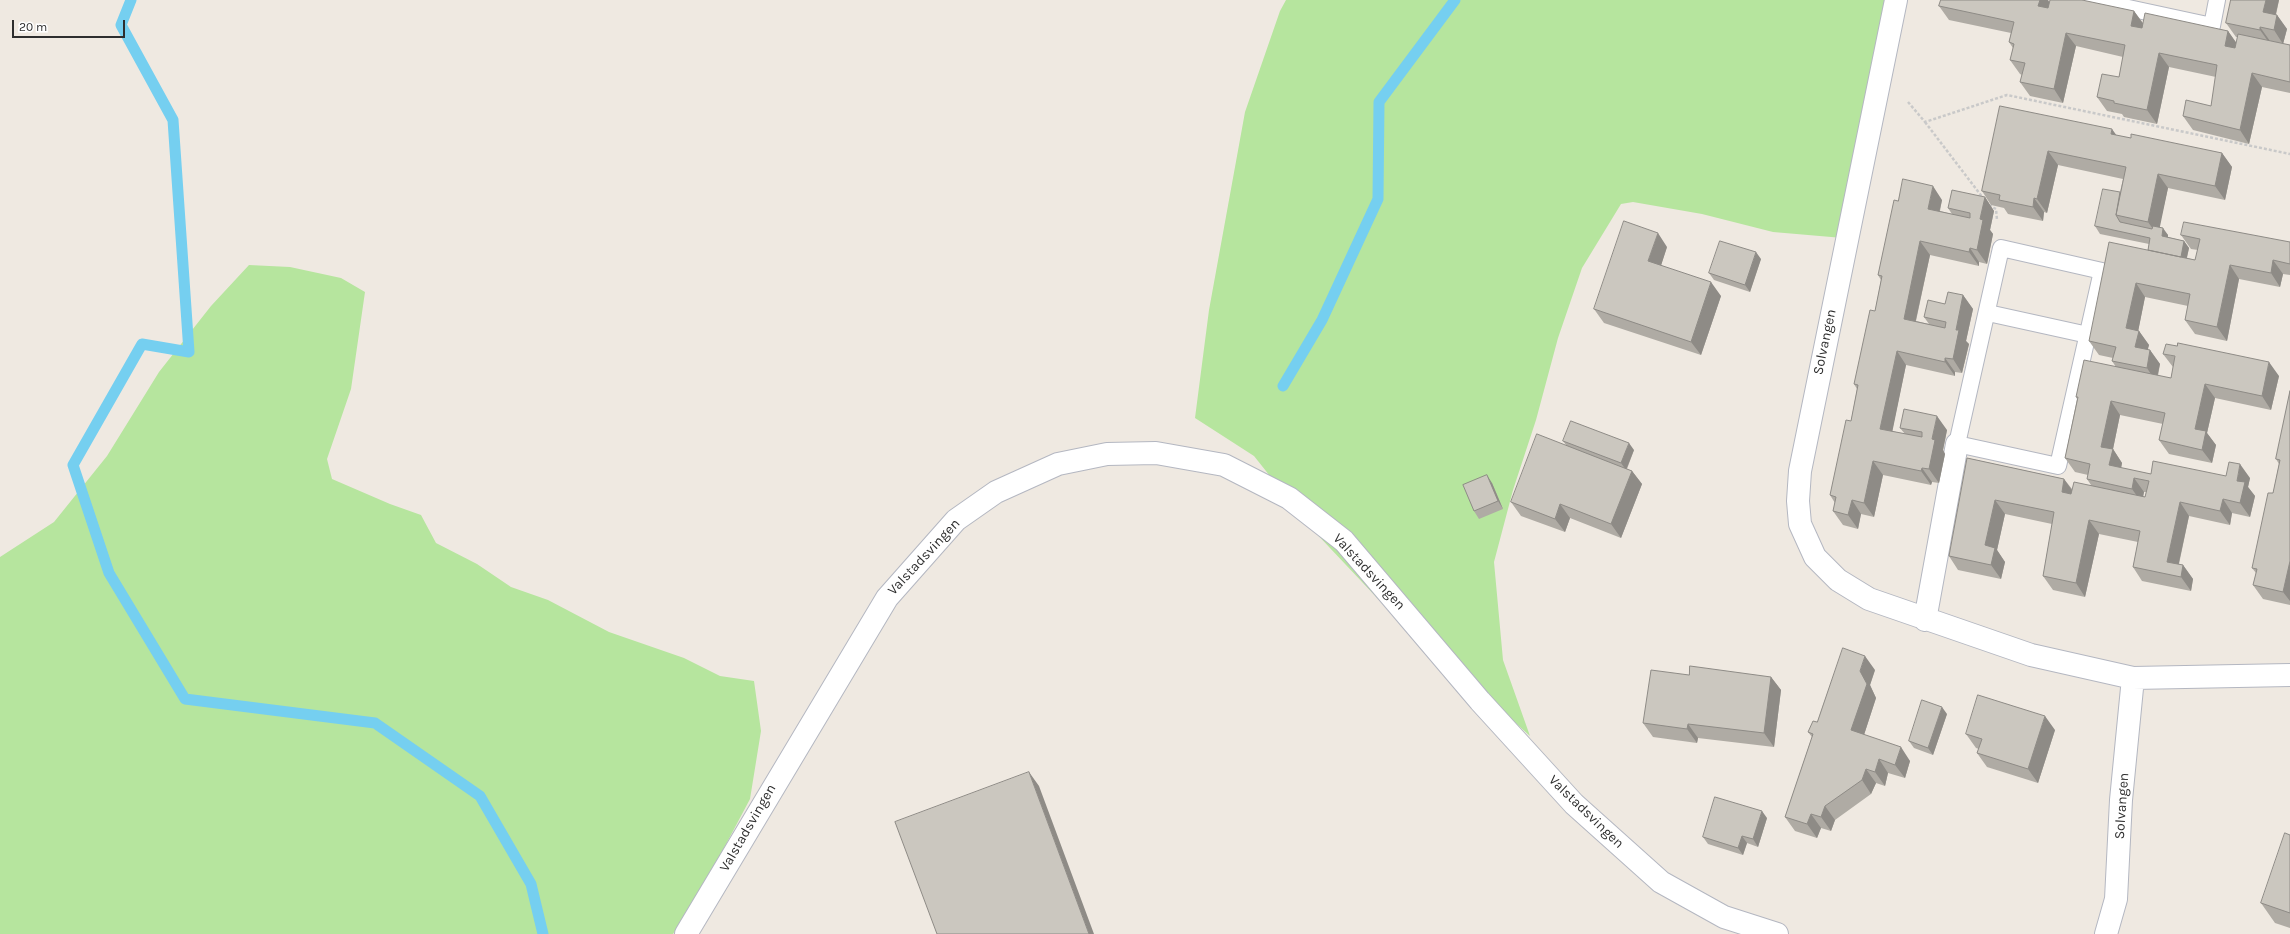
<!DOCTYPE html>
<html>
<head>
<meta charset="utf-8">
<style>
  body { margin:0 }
  #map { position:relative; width:2290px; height:934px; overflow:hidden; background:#efe9e1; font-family:Karla,sans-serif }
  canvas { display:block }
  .scale { position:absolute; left:12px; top:20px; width:113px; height:18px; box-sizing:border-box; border:2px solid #2e2e2e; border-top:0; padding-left:5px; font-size:12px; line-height:14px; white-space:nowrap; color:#2e2e2e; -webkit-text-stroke:3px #fff; paint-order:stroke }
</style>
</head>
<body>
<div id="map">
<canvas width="2290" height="934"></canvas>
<div class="scale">20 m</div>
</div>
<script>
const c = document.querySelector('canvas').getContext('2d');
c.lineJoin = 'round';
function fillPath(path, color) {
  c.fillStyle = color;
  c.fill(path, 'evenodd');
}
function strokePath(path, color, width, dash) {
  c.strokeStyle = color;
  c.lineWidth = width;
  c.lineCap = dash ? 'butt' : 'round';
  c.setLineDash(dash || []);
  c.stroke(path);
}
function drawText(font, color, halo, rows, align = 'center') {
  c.font = font + ' Karla,sans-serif';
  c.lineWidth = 3;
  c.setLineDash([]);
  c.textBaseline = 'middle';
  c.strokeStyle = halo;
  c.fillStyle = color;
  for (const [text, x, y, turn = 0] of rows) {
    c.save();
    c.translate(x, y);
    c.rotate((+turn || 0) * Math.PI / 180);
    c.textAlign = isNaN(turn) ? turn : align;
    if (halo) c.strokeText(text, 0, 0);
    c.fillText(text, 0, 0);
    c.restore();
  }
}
fillPath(new Path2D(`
  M1286 0H1899L1843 238 1773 232 1702 214 1633 202 1621 204 1582 268 1558 338 1536 420 1513 490 1494 562 1503 660 1530 736 1379 600 1313 530 1254 456 1195 418 1209 310 1245 112 1280 11Z
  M249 265 290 267 341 278 365 292 351 389 327 459 332 479 390 504 421 515 436 543 477 564 511 587 548 600 609 632 684 658 720 676 754 681 761 731 750 799 715 865 673 934H0V557L54 522 107 456 159 372 211 306Z`), '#b6e59e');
strokePath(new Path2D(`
  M131 0 121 25 173 120 189 352 142 344 73 465 109 573 185 699 375 723 480 796 531 884 543 934
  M1283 386 1322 320 1378 199 1379 102 1455 0`), '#75cff0', 11);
const service = new Path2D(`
  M2091 0 2212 26 2217 0
  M2001 248 2102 271 2058 466 1957 444Z
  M1988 313 2088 335`);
const minor = new Path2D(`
  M1896 0 1800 471 1798 501 1800 524 1815 557 1838 580 1869 599 2031 655 2133 678 2121 800 2116 899 2106 934
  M1925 620 1957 444
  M2133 678 2290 675
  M686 934 887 598 956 520 996 492 1058 464 1107 454 1156 453 1224 465 1289 498 1344 541 1480 701 1574 804 1661 882 1724 917 1777 934`);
strokePath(service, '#b4b7c1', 18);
strokePath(minor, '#b4b7c1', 24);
strokePath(new Path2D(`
  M1908 102 1925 122 2007 95 2290 154
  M1925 122 1983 198
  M1989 205 1996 209 1997 220`), '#c9c9c9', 2.5, [3, 2]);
strokePath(service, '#fff', 16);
strokePath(minor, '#fff', 22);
fillPath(new Path2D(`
  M1941 0H2048L2049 3 2134 11 2143 23 2228 31 2236 43 2238 37H2236L2226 23 2231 0H2279L2276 15H2277L2287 29 2283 44 2290 45V93L2262 87 2249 144 2193 130 2183 116 2211 106 2216 77 2169 67 2157 124 2124 117 2122 114 2107 111 2097 97 2119 77 2123 57 2076 46 2063 103 2030 96 2020 82 2022 75 2020 74 2010 60 2013 48 2009 42 2011 33 1949 20 1939 6Z
  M2000 106 2116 135 2131 138 2222 153 2232 167 2225 200 2168 188 2159 227 2168 235V237L2184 241 2189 248 2187 258 2195 260 2198 250 2191 249 2181 235 2290 242V275L2283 274 2280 287 2239 279 2227 341 2195 334 2185 320 2188 306 2145 297 2138 331H2139L2149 345 2147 350H2150L2160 364 2158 376 2171 378 2173 367 2163 354 2279 376 2271 410 2215 398 2207 433 2216 445 2212 463 2169 454 2159 440 2163 424 2120 415 2113 449 2122 463 2121 468 2151 474 2250 478 2248 487 2255 496 2250 517 2232 513 2230 525 2189 516 2179 564 2183 565 2193 579 2191 591 2142 581 2133 567 2138 542 2099 534 2085 597 2053 590 2043 576 2052 524 2005 514 1997 550 2005 562 2001 579 1958 570 1949 556 1967 458 2064 479 2072 489 2091 485 2087 479 2088 475 2075 472 2065 458 2077 399 2076 397 2116 367 2112 361 2113 358 2099 355 2089 341 2148 250 2149 244 2100 234 2095 226 2120 192 2123 179 2058 165 2047 213 2044 212 2043 221 2008 214 2004 208 1991 205 1982 191ZM2144 492H2147L2145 497 2143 496Z
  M1985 197 1994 211 1990 230 1993 234 1987 264 1979 262V266L1930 255 1916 321 1929 324 1924 317 1945 304 1963 295 1973 309 1966 341 1969 344 1962 373 1955 372V376L1906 365 1892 431 1905 434 1900 428 1947 430 1943 450 1945 454 1939 483 1932 482 1931 485 1883 475 1874 517 1861 514 1858 529 1843 525 1833 511 1835 503 1830 495 1851 421 1857 389 1854 384 1875 311 1881 280 1878 275 1898 201 1942 200 1940 211 1952 214 1948 208Z
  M1667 247 1661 265 1721 296 1701 355 1604 323 1594 309Z
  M1761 259 1750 292 1714 280 1709 273Z
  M2290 391V605L2263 599 2253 585 2256 573 2252 568 2273 493 2279 464 2276 459Z
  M1563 441 1634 450 1627 469 1632 471 1642 484 1621 538 1570 518 1565 532 1521 516 1511 502 1566 445Z
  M1492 483 1503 509 1479 519 1474 511Z
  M1875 670 1870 685 1876 698 1864 735 1910 761 1905 778 1888 773 1885 786 1876 783 1871 794 1835 820 1831 831 1821 828 1817 838 1795 831 1785 817 1812 737 1808 732 1817 722Z
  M1689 675 1771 677 1781 690 1774 747 1698 738 1697 743 1653 737 1643 723Z
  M1947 714 1933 755 1914 748 1909 741Z
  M2055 730 2038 783 1987 767 1977 753 1979 749 1976 748 1966 734Z
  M1767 818 1758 847 1747 843 1743 855 1708 844 1703 837Z
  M2290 835V928L2275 923 2261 903Z`), '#afaba4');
fillPath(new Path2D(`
  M2040 0H2048L2051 5 2048 20 2038 6Z
  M2266 0H2279L2273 26 2263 12Z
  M2134 11 2144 25 2141 40 2131 26Z
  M2277 15 2287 29 2283 44 2274 30Z
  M2260 27 2270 41V44L2260 30Z
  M2228 31 2238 45 2234 60 2225 46Z
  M2066 33 2076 46 2063 103 2054 89Z
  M2159 53 2169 67 2157 124 2147 110Z
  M2252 73 2262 87 2249 144 2240 130Z
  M2112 129 2122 143 2111 134Z
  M2048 151 2058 165 2047 213 2037 199Z
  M2222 153 2232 167 2225 200 2215 186Z
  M2158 174 2168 188 2158 236 2148 222Z
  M1933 186 1942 200 1937 222 1928 209Z
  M1985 197 1994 211 1990 230 1993 234 1987 264 1977 250 1980 219Z
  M2034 198 2044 212 2043 221 2033 207Z
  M2163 228 2168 235 2167 243 2162 236Z
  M1658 233 1667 247 1658 275 1648 261Z
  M1920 241 1930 255 1913 333 1904 319Z
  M2184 241 2189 248 2185 265 2180 258Z
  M1970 248 1979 262V266L1969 252Z
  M1756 252 1761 259 1750 292 1745 285Z
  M2273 260 2283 274 2280 287 2271 273Z
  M2230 265 2239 279 2227 341 2217 327Z
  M1711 282 1721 296 1701 355 1691 342Z
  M2136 283 2145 297 2136 342 2126 328Z
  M1963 295 1973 309 1966 341 1969 344 1962 373 1953 359 1956 330Z
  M2139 331 2149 345 2145 361 2135 347Z
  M2150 350 2160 364 2156 382 2147 368Z
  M1897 351 1906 365 1890 443 1880 429Z
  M1945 358 1955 372V376L1945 362Z
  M2269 362 2279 376 2271 410 2262 396Z
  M2205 384 2215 398 2207 433 2216 445 2212 463 2202 450 2195 429Z
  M2111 401 2120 415 2113 449 2122 463 2119 479 2109 465 2101 447Z
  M1937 416 1947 430 1943 450 1945 454 1939 483 1929 469 1932 439Z
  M1629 443 1634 450 1626 470 1621 463Z
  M1873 461 1883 475 1874 517 1864 503Z
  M2240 464 2250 478 2248 487 2255 496 2250 517 2240 503 2237 481Z
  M1922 468 1932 482 1931 485 1921 471Z
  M1632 471 1642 484 1621 538 1611 524Z
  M1487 475 1492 483 1503 509 1498 501Z
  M2134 478 2144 492 2142 503 2132 489Z
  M2064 479 2074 493 2072 506 2062 492Z
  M2223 499 2232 513 2230 525 2220 511Z
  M1852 500 1861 514 1858 529 1848 515Z
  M1995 500 2005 514 1997 550 2005 562 2001 579 1991 565 1985 545Z
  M2180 502 2189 516 2176 576 2167 562Z
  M1560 504 1570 518 1565 532 1555 519Z
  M2089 520 2099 534 2085 597 2076 583Z
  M2290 561V601L2283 592Z
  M2183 565 2193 579 2191 591 2181 577Z
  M1865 656 1875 670 1870 685 1876 698 1861 744 1851 730 1860 671Z
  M1771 677 1781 690 1774 747 1764 733Z
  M1942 707 1947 714 1933 755 1928 748Z
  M2045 716 2055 730 2038 783 2028 769Z
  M1688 724 1698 738 1697 743 1687 729Z
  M1901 747 1910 761 1905 778 1895 765Z
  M1879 759 1888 773 1885 786 1875 772Z
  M1866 769 1876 783 1871 794 1862 780Z
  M1029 772 1039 786 1094 934H1089Z
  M1825 806 1835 820 1831 831 1821 817Z
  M1762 811 1767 818 1758 847 1753 839Z
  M1811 814 1821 828 1817 838 1807 824Z
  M1742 836 1747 843 1743 855 1738 848Z`), '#8e8b86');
const building = new Path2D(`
  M1941 0H2040L2038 6 2048 8 2050 0H2082L2134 11 2131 26 2142 28 2145 13 2228 31 2225 46 2235 48 2238 34 2290 45V82L2252 73 2240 130 2183 116 2186 100 2211 106 2217 65 2159 53 2147 110 2114 103V101L2097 97 2102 74 2119 77 2125 45 2066 33 2054 89 2020 82 2025 63 2010 60 2014 44 2009 42 2014 22 1939 6Z
  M2231 0H2266L2263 12 2277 15 2274 30 2260 27V30L2226 23Z
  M2000 106 2112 129 2111 134 2131 138V134L2222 153 2215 186 2158 174 2148 222 2116 215 2126 167 2048 151 2037 199 2034 198 2033 207 1999 200 2000 195 1982 191Z
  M1903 179 1933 186 1928 209 1970 218V213L1948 208 1952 190 1985 197 1980 219 1983 220 1977 250 1970 248 1969 252 1920 241 1904 319 1945 328 1946 322 1924 317 1928 300 1945 304 1948 292 1963 295 1956 330H1959L1953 359 1945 358V362L1897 351 1880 429 1922 437V432L1900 428 1904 409 1937 416 1932 439 1935 440 1929 469 1922 468 1921 471 1873 461 1864 503 1852 500 1848 515 1833 511 1836 497 1830 495 1846 420 1851 421 1858 385 1854 384 1870 310 1875 311 1882 276 1878 275 1894 200 1898 201Z
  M2103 189 2120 192 2116 215 2120 222 2152 229 2153 226 2163 228 2162 236 2184 241 2181 257 2148 250 2150 238 2095 226Z
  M1624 221 1658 233 1648 261 1711 282 1691 342 1594 309Z
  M2184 222 2290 242V264L2273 260 2271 273 2230 265 2217 327 2185 320 2190 294 2136 283 2126 328 2139 331 2135 347 2150 350 2147 368 2112 361 2116 347 2089 341 2109 242 2195 260 2200 239 2181 235Z
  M1720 241 1756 252 1745 285 1709 273Z
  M2178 343 2269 362 2262 396 2205 384 2195 429 2206 431 2202 450 2159 440 2165 413 2111 401 2101 447 2113 449 2109 465 2151 474 2153 461 2226 476 2229 462 2240 464 2237 481 2245 482 2240 503 2223 499 2220 511 2180 502 2167 562 2183 565 2181 577 2133 567 2140 531 2089 520 2076 583 2043 576 2054 512 1995 500 1985 545 1995 548 1991 565 1949 556 1967 458 2064 479 2062 492 2071 494 2074 482 2145 497 2149 481 2134 478 2132 489 2087 479 2090 464 2065 458 2078 397H2076L2084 360 2171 378 2175 356 2163 354 2166 344 2177 346Z
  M2290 391V561L2283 592 2253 585 2257 569 2252 568 2268 493H2273L2280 460 2276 459Z
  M1571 421 1629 443 1621 463 1563 441Z
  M1537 434 1632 471 1611 524 1560 504 1555 519 1511 502Z
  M1487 475 1498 501 1474 511 1463 485Z
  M1843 648 1865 656 1860 671 1867 684 1851 730 1901 747 1895 765 1879 759 1875 772 1866 769 1862 780 1825 806 1821 817 1811 814 1807 824 1785 817 1813 734 1808 732 1813 721 1817 722Z
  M1690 666 1771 677 1764 733 1688 724 1687 729 1643 723 1651 670 1689 675Z
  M1978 695 2045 716 2028 769 1977 753 1982 739 1966 734Z
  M1922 700 1942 707 1928 748 1909 741Z
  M1029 772 1089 934H937L895 822Z
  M1715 797 1762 811 1753 839 1742 836 1738 848 1703 837Z
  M2285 833 2290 835V913L2261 903Z`);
fillPath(building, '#cbc7bf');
strokePath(building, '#8e8b86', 1);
drawText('14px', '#2e2e2e', '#fff', [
  ["Solvangen",1825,342,-78],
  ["Valstadsvingen",924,557,-47],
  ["Valstadsvingen",1369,572,47],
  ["Solvangen",2122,806,-86],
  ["Valstadsvingen",1586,812,44],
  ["Valstadsvingen",748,828,-60]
]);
</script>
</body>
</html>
